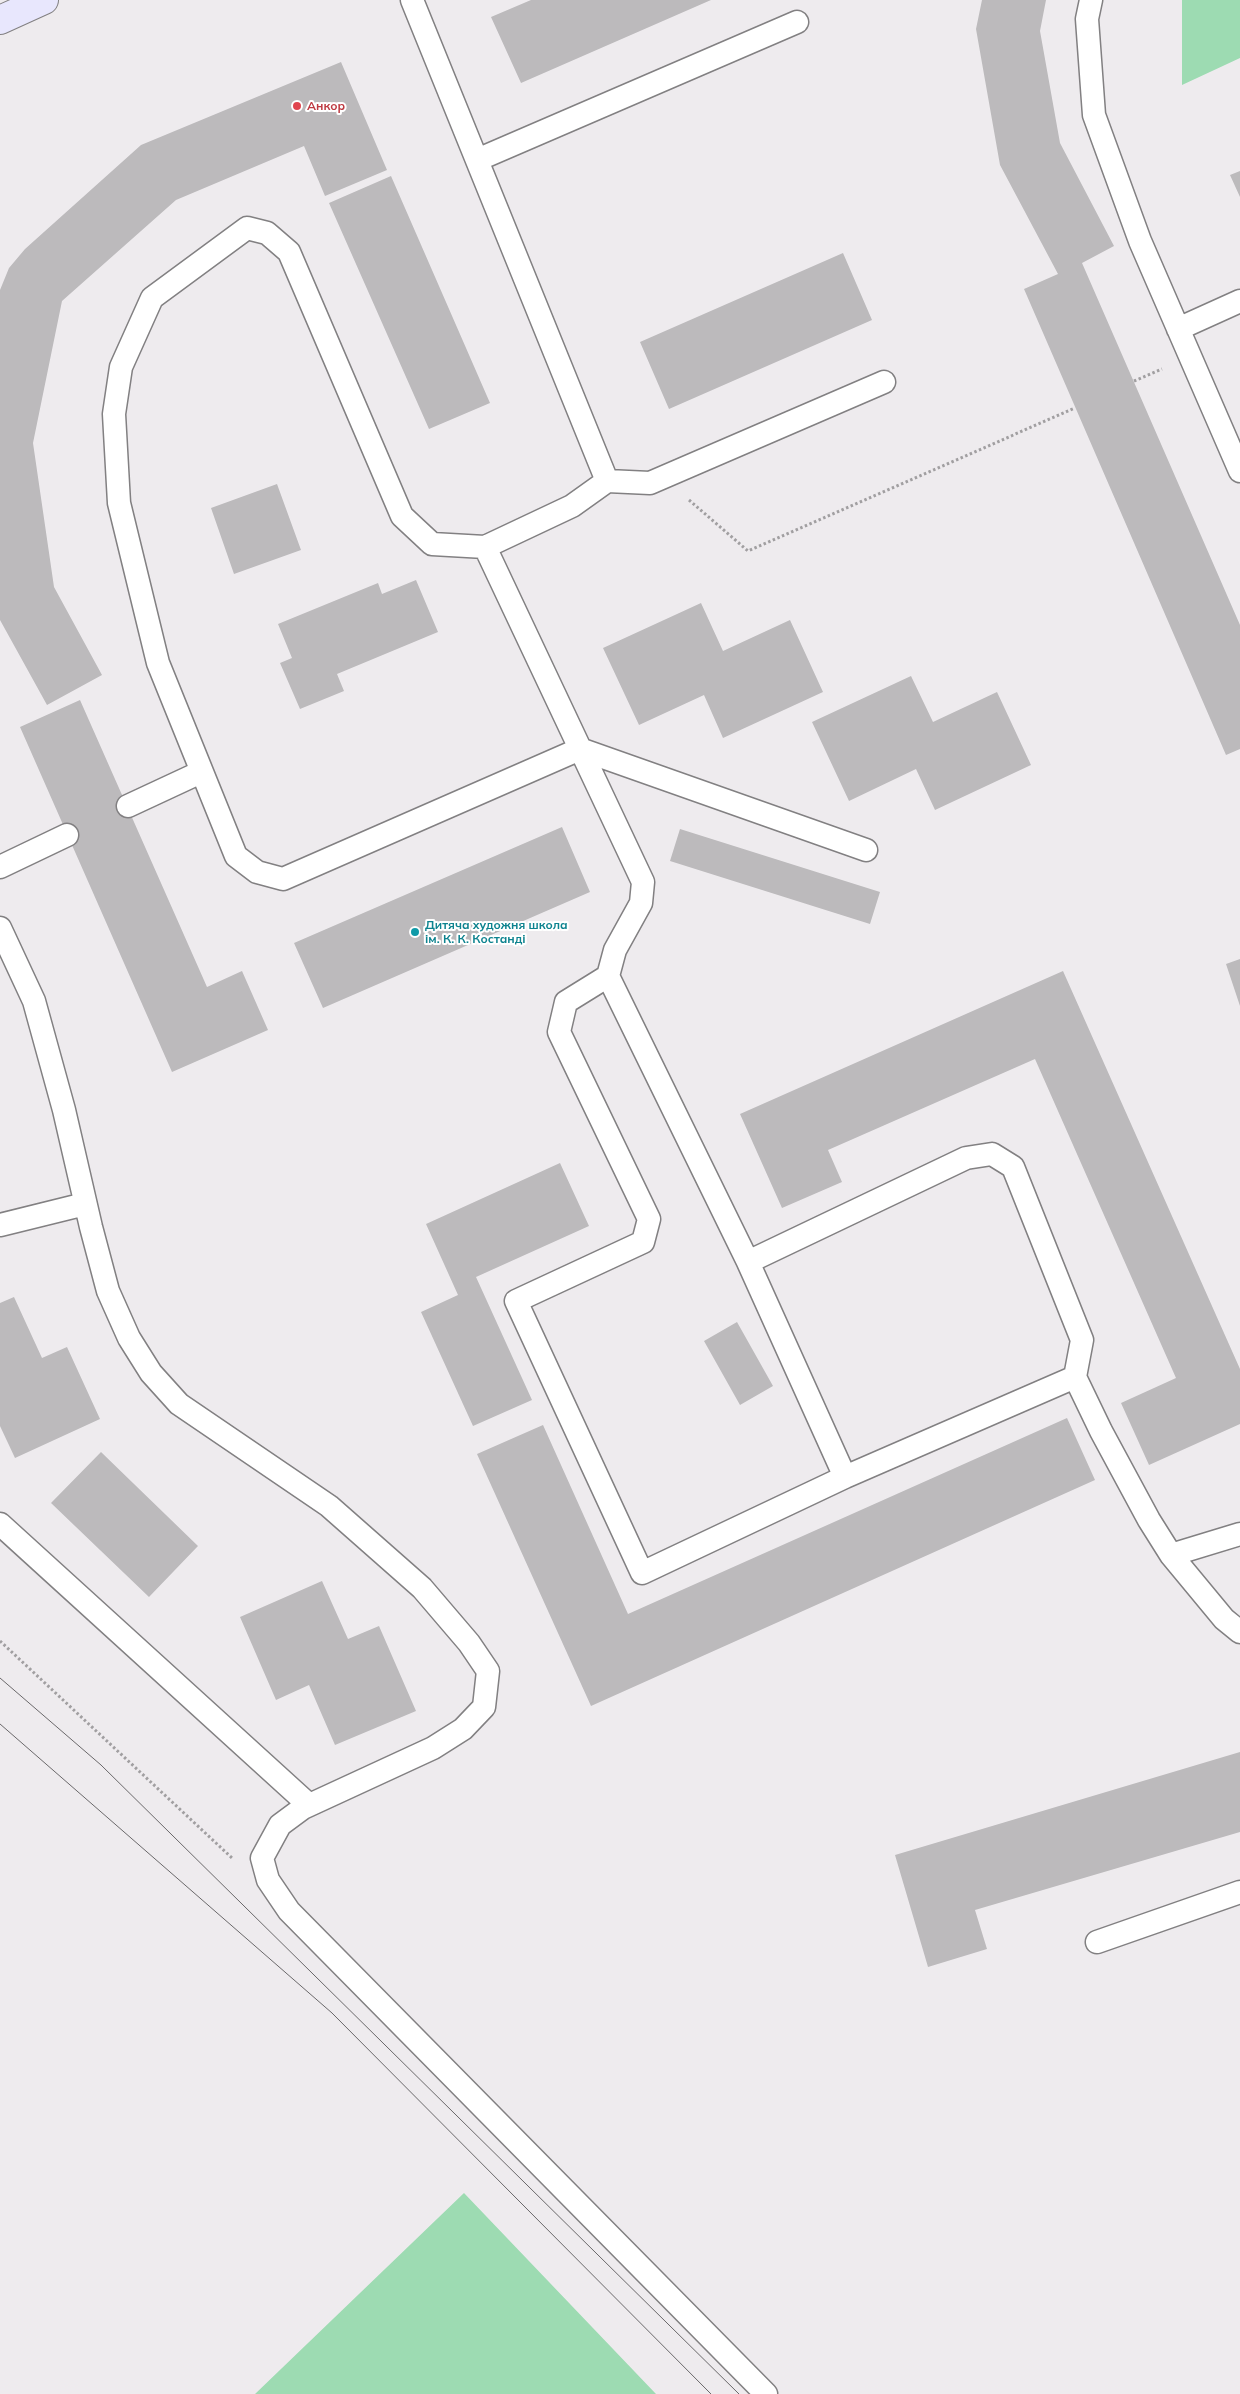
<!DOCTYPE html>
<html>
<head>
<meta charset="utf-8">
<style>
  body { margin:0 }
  canvas { display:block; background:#eeebee }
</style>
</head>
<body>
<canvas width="1240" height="2394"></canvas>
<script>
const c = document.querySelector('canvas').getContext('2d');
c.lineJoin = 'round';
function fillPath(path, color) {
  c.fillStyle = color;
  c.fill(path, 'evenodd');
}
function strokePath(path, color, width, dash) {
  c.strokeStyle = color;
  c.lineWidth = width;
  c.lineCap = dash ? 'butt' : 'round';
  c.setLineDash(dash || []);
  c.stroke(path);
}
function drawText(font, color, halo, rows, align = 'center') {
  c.font = font + ' Mulish,sans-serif';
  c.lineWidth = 4;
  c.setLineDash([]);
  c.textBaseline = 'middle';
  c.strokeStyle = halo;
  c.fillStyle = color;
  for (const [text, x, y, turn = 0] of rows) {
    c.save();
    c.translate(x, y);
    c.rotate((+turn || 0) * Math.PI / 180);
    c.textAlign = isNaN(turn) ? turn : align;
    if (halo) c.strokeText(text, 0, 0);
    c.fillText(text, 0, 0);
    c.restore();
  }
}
fillPath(new Path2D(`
  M1182 0H1240V58L1182 85Z
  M464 2193 656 2394H255Z`), '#9ddbb2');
fillPath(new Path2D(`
  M531 0H711L521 83 491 17Z
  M982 0H1046L1040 31 1060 143 1114 246 1082 263 1240 625V749L1226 755 1024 289 1058 274 1000 165 976 29Z
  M341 62 387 170 325 196 304 146 176 200 62 301 33 443 54 587 102 675 47 705 0 620V290L9 268 25 249 141 145Z
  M1240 171V197L1230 175Z
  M391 176 490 403 429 429 329 203Z
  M843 253 872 320 669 409 640 342Z
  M277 484 301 550 234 574 211 508Z
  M416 580 438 632 337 674 344 691 300 709 280 663 292 658 278 624 378 583 382 594Z
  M701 603 723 651 790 620 823 692 723 738 704 695 639 725 603 648Z
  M911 676 933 722 997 692 1031 765 935 810 916 769 849 801 812 722Z
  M80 700 207 987 242 971 268 1030 172 1072 20 727Z
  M562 827 590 892 323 1008 294 943Z
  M680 829 880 892 870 924 670 861Z
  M1240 959V1006L1226 964Z
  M1063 971 1240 1369V1424L1149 1465 1121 1403 1176 1378 1035 1059 828 1150 842 1182 782 1208 740 1114Z
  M560 1163 589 1226 476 1277 532 1400 473 1426 421 1312 458 1295 426 1224Z
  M14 1297 42 1358 67 1347 100 1419 15 1458 0 1426V1303Z
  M737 1322 773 1386 740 1405 704 1341Z
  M1067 1418 1095 1480 591 1706 477 1454 543 1425 628 1614Z
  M101 1452 198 1546 149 1597 51 1503Z
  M322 1581 348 1639 379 1626 416 1711 335 1745 309 1685 276 1700 240 1617Z
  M1240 1752V1832L975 1910 987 1949 928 1967 895 1855Z`), '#bcbabc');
const lane = new Path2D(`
  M412 0 607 481 572 506 485 547 432 544 402 516 289 252 267 233 247 228 152 298 121 367 114 414 119 503 158 663 236 856 257 872 283 879 580 749 866 850
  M1091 0 1087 19 1094 115 1140 241 1240 471
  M477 160 797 22
  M1178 329 1240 301
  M607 481 650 483 884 382
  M485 547 643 882 641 903 615 950 608 976 748 1262 845 1477 1075 1377
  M128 806 201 772
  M0 867 67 835
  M0 928 34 1001 64 1110 91 1227 108 1291 129 1338 151 1373 179 1404 329 1506 422 1588 469 1643 488 1671 484 1707 463 1729 433 1748 303 1808 280 1825 262 1858 268 1880 289 1911 766 2394
  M608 976 566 1002 559 1032 649 1219 643 1242 516 1301 642 1573 845 1477
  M0 1225 85 1204
  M748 1262 966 1158 992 1154 1013 1167 1082 1340 1075 1377 1101 1431 1149 1520 1171 1555 1224 1619 1240 1632
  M0 1524 309 1805
  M1171 1555 1240 1534
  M1097 1942 1240 1892`);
const secondary = new Path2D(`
  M0 20 44 0`);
strokePath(lane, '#828082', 25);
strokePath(secondary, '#828082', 30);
strokePath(new Path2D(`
  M1134 381 1162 369
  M689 500 748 551 1075 408
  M0 1641 232 1858`), '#a19fa1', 3, [2.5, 2.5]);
strokePath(lane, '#fff', 22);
strokePath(secondary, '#e8e7fd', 28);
strokePath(new Path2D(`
  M0 1678 101 1765 739 2394
  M0 1724 332 2013 711 2394`), '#6a686a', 1);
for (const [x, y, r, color] of [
  [297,106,5,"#e0444e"],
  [415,932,5,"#0f9aa8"]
]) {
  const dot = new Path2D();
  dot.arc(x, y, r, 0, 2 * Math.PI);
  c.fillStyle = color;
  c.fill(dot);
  strokePath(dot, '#fff', 2);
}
drawText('bold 12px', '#be3a42', '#fff', [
  ["Анкор",307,106]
], 'left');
drawText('bold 12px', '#0d838f', '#fff', [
  ["Дитяча художня школа",425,925],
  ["ім. К. К. Костанді",425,939]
], 'left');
</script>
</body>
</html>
